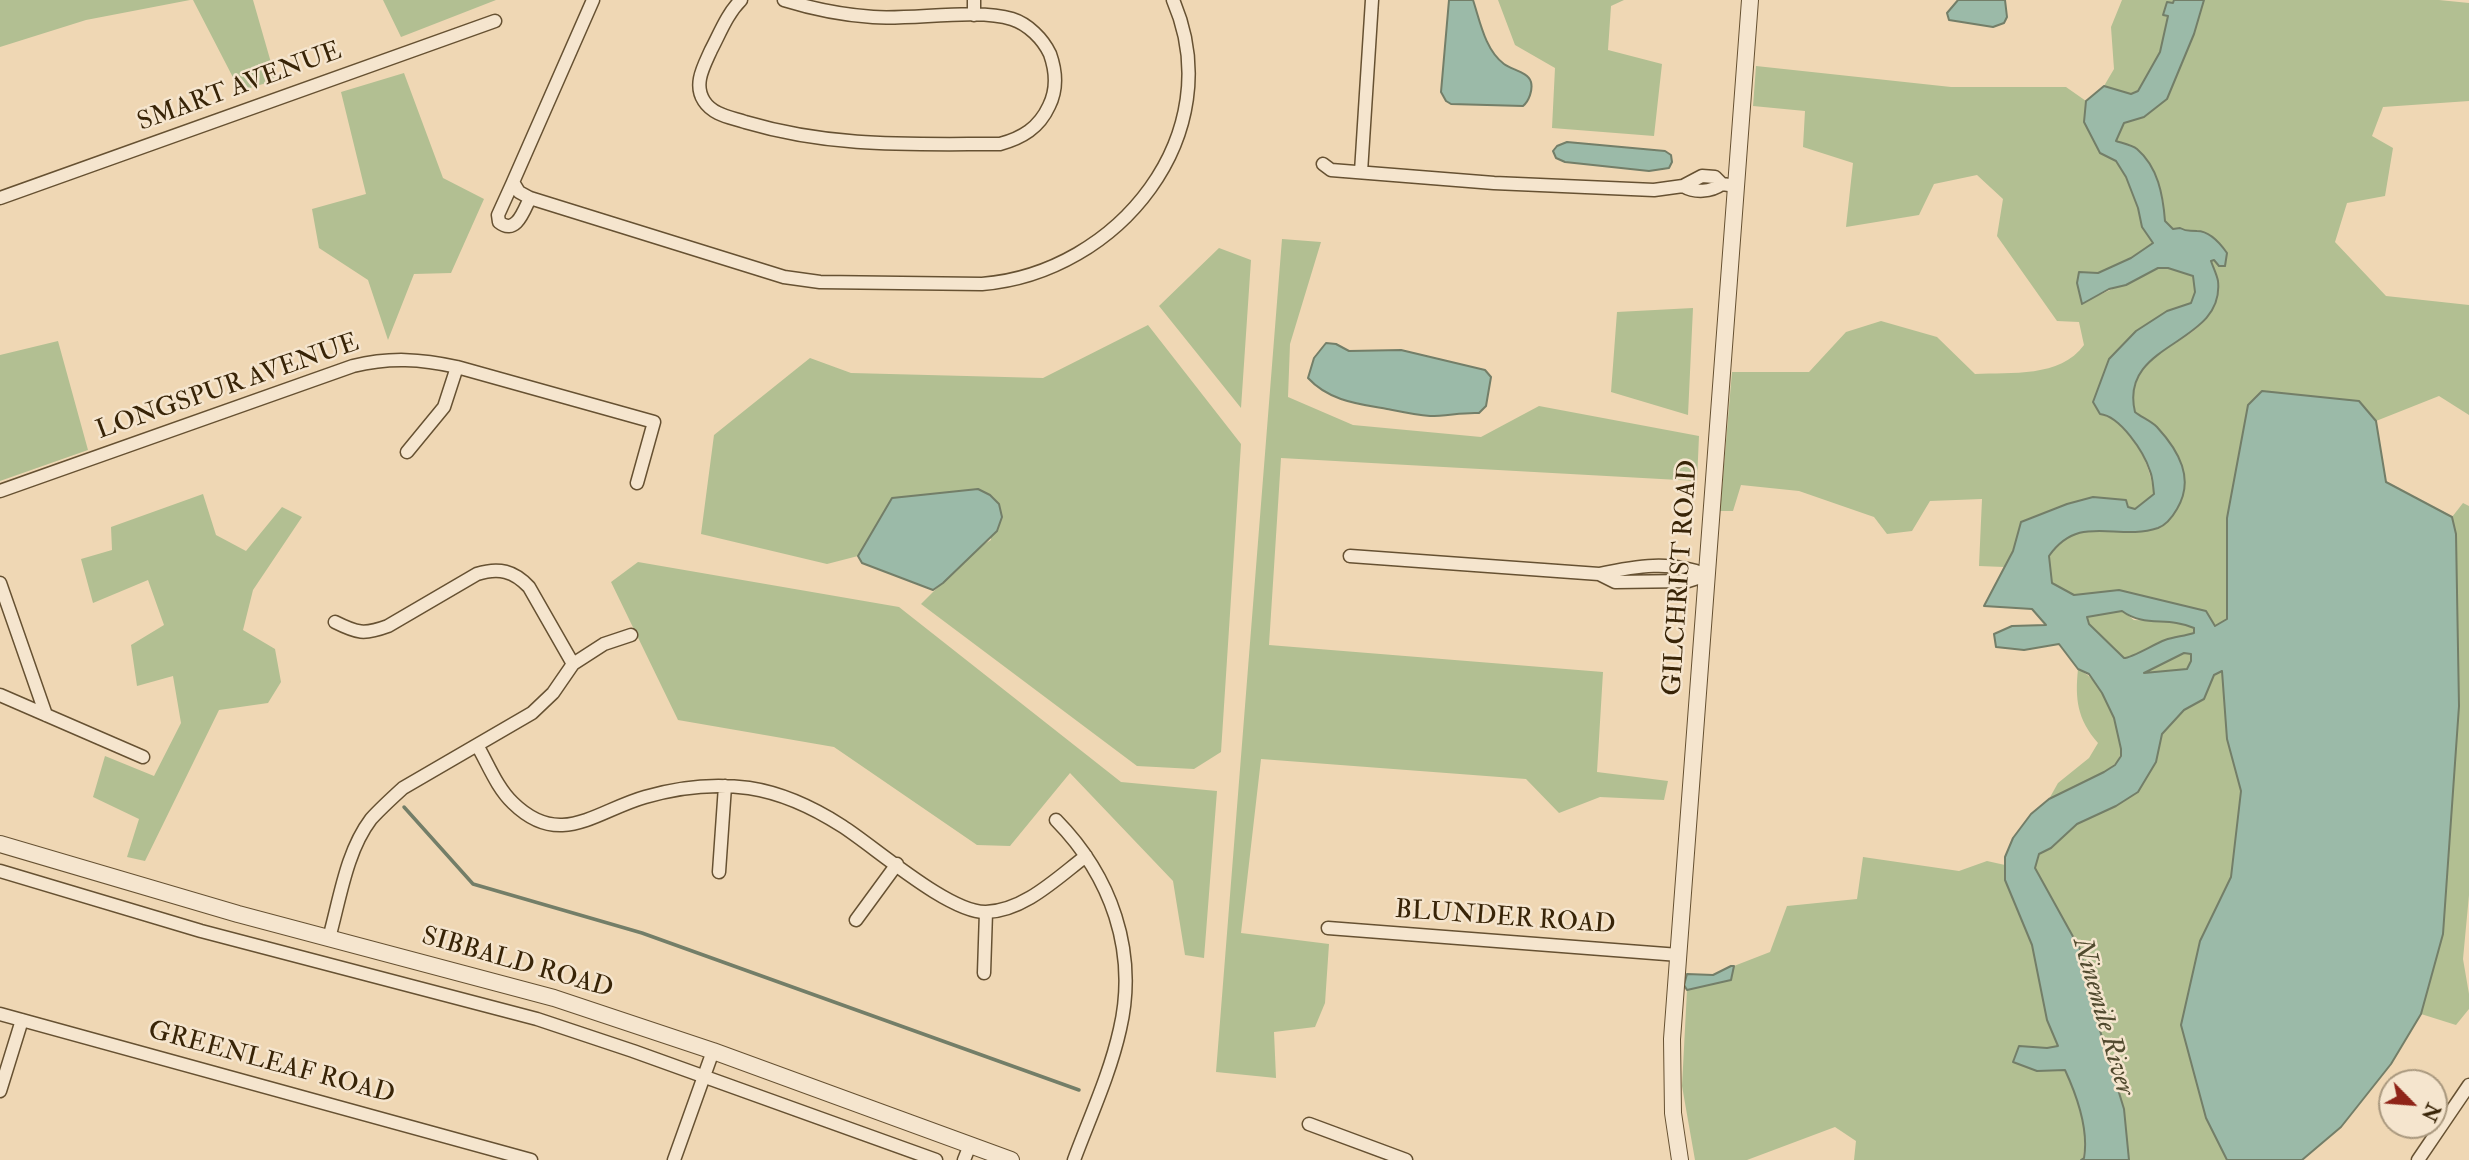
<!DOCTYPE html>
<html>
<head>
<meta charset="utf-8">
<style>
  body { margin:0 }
  #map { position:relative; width:2469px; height:1160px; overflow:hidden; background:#efd7b4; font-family:"IM FELL Double Pica",serif }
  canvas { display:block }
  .north { position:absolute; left:2378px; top:1069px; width:70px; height:70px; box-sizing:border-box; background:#f5e5ce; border:2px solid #a9987e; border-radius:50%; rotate:115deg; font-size:19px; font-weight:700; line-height:28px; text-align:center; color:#382407 }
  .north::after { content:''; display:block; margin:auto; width:24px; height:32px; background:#8f2418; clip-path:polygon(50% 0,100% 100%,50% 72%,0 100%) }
</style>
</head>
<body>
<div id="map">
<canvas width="2469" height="1160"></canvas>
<div class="north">N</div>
</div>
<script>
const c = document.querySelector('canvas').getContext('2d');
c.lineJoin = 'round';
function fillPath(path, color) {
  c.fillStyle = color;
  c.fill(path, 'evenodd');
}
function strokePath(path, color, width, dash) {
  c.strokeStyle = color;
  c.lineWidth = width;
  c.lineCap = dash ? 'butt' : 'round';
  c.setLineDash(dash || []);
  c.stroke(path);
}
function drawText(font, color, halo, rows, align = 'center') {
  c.font = font + ' "IM FELL Double Pica",serif';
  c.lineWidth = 5;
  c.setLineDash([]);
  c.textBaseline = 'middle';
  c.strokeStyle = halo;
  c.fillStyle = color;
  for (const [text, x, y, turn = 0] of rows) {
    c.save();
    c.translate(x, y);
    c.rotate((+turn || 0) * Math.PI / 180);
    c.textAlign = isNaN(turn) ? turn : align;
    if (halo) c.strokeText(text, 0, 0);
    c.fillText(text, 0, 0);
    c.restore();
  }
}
fillPath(new Path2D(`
  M0 0H190L86 20 0 47Z
  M193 0H253L276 80 240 91Z
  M383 0H496L401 37Z
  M1498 0H1624L1611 6 1608 50 1662 64 1654 136 1552 128 1555 68 1515 45Z
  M2122 0H2174L2173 3 2168 2 2164 15H2168L2160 52 2138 91 2131 94 2104 86 2114 69 2111 27Z
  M2204 0H2439L2469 3V101L2383 107 2372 136 2393 148 2385 196 2347 203 2335 242 2386 296 2469 305V415L2439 396 2376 421 2359 401 2227 518V619L2215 626 2206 611 2119 590 2074 595 2052 583 2049 556C2072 524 2093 531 2127 531 2138 531 2149 529 2160 528L2155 425 2135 412C2116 332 2246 353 2210 261L2214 259 2225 266 2187 232 2180 228 2173 229 2164 221 2163 198 2136 148 2116 141 2124 123 2144 117 2194 34Z
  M1756 66 1951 87H2066L2086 101 2084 122 2100 153 2116 161 2126 177 2138 208 2142 227 2153 243 2131 258 2098 273 2082 303 2158 268 2168 267 2193 276 2195 292 2191 303 2167 311 2093 402C2127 429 2148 450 2154 494L2135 509 2128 507 2021 522 2013 551 2004 567 1979 566 1982 499 1930 501 1912 531 1887 534 1874 517 1799 491 1741 485 1733 511H1720L1732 372H1809L1846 332 1881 321 1937 337 1975 374C2011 372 2060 378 2084 345L2079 322 2057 321 1997 236 2003 199 1977 175 1934 184 1919 215 1846 227 1853 163 1803 147 1805 111 1753 106Z
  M404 73 443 178 484 199 451 273 414 274 388 340 368 280 319 248 312 209 366 194 341 92Z
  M1282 239 1321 242 1290 344 1288 397 1353 425 1481 437 1539 406 1699 436 1697 481 1281 458 1269 645 1603 672 1597 772 1668 781 1664 800 1600 797 1559 813 1526 779 1261 759 1241 933 1329 944 1325 1003 1315 1027 1274 1032 1276 1078 1216 1072Z
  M1219 248 1251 260 1241 408 1159 306Z
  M1693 308 1688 415 1611 392 1617 312Z
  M1148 325 1241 444 1221 752 1194 769 1137 766 921 604 976 549 991 540 990 495 978 489 892 498 858 556 827 564 701 534 714 435 810 358 851 373 1043 378Z
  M58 341 88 450 0 481V355Z
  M203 494 216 535 246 551 282 507 302 517 253 590 243 630 275 649 281 682 268 703 219 710 145 861 127 857 139 819 93 797 105 756 154 776 181 723 173 676 137 686 131 645 164 625 148 580 93 603 81 559 112 550 111 527Z
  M2463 503 2469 506V895L2463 959 2469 994V1009L2456 1025 2421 1014 2443 934 2459 706 2456 535 2452 517Z
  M638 562 899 607 1121 782 1217 791 1204 958 1185 955 1173 881 1070 773 1010 846 977 845 834 747 678 720 611 582Z
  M2122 611 2134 620 2179 622 2194 628V634C2184 636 2174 637 2165 640 2154 644 2132 658 2124 658L2089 624 2087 617Z
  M2185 653 2191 654V661L2187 669 2149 674 2142 673Z
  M2078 669C2095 677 2103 694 2111 711 2117 723 2126 745 2119 758 2111 775 2066 790 2049 799L2058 783 2089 758 2098 743C2077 719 2075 699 2078 669Z
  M2222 670 2227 739 2241 791 2231 877 2200 941 2206 1118 2227 1160H2129L2124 1109 2090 998 2081 951 2035 869 2039 854 2051 848 2077 824 2116 806 2138 792 2156 762 2162 734 2184 710 2204 699 2214 675Z
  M1863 857 1959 871 1987 861 2005 865V880L2032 945 2047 1020 2058 1046 2047 1048 2019 1046 2037 1071 2065 1070C2077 1096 2089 1129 2083 1158L2081 1160H1854L1856 1141 1835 1127 1747 1160H1695L1682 1086 1687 990 1731 980 1734 966 1770 952 1787 906 1857 899Z`), '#b2bf92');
const water = new Path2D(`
  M1449 0H1473C1480 21 1485 50 1504 64 1512 70 1528 72 1531 82 1533 90 1529 101 1523 106L1451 104 1446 101 1441 92Z
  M1958 0H2005L2007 17 2004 23 1993 27 1949 20 1947 13Z
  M2174 0H2204L2194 34 2167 99 2144 117 2124 123 2116 141C2122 143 2132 145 2137 149 2158 167 2163 195 2165 221L2173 229 2180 228C2187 232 2189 230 2197 231 2210 231 2220 243 2227 253L2225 266H2219L2214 260 2211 261C2213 267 2217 275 2218 281 2225 346 2118 341 2135 412 2141 417 2151 421 2157 427 2179 451 2195 479 2177 509 2173 516 2166 525 2158 528 2117 542 2080 512 2049 556L2052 583 2074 595 2119 590 2206 611 2215 626 2227 619V518L2248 405 2262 391 2359 401 2376 421 2386 482 2452 517 2456 534 2459 706 2443 934 2421 1014 2391 1064 2341 1127 2302 1160H2227L2206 1118 2181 1025 2200 941 2231 877 2241 791 2227 739 2222 671 2214 675 2204 699 2184 710 2162 734 2156 762 2138 792 2116 806 2077 824 2051 848 2039 854 2035 868 2081 951 2090 998 2124 1109 2129 1160H2081L2084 1158C2089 1129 2077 1096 2065 1070L2037 1071 2013 1062 2019 1046 2047 1048 2058 1046 2047 1020 2032 945 2005 880V857L2013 838 2031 814 2049 799 2104 772 2115 765 2121 756V749L2114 718 2102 693 2089 674 2078 669 2059 644 2024 650 1996 647 1994 634 2012 626 2046 625 2032 609 1984 606 2013 551 2021 522 2067 504 2093 497 2126 500 2128 507 2135 509 2154 494C2153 487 2153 478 2150 471 2144 452 2120 416 2100 414L2093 402 2109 359 2136 331 2167 311 2191 303 2195 292 2193 276 2168 268H2158L2126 285 2109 289 2082 304 2077 283 2079 272 2098 273 2131 258 2153 243 2142 227 2138 208 2126 177 2116 161 2100 153 2084 122 2086 101 2104 86 2131 94 2138 91 2160 52 2168 16 2163 15 2167 2 2173 3ZM2122 611C2145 628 2167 616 2194 628V633C2184 636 2174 637 2165 640 2154 644 2132 658 2124 658L2089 624 2087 617ZM2184 653 2191 654V661L2187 669 2144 673Z
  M1567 142 1665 151 1671 155 1672 162 1669 168 1649 171 1565 162 1556 158 1553 151 1557 146Z
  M1326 343 1336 344 1349 351 1401 350 1485 370 1491 377 1486 406 1479 413C1463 412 1447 416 1430 416 1416 415 1402 412 1387 409 1359 404 1329 401 1308 378L1314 358Z
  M978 489 990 495 999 504 1002 517 997 531 943 583 933 590 862 563 858 556 892 498Z
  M1731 966H1734L1731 980 1687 990 1684 985 1687 974 1713 975Z`);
fillPath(water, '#9bbaa8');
strokePath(water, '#737e68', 2);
strokePath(new Path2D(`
  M404 807 473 884 642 933 1079 1090`), '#737e68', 3.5);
const minor = new Path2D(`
  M593 0 513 182 519 192 530 198 784 277 820 282 982 284C1118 273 1231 134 1173 0
  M741 0C727 14 720 33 711 50 704 66 693 84 704 101 713 115 730 117 745 122 833 148 910 144 1000 144 1022 138 1039 128 1049 106 1057 90 1056 71 1050 54 1043 39 1028 24 1012 19 976 8 913 20 873 17 843 15 813 9 784 0
  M974 0V15
  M1323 164 1331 170 1494 183 1654 190 1683 186 1702 176 1715 177 1722 184 1736 186
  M1361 172 1372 0
  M513 182 498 215 499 222C516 236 524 210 530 198
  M1683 186C1695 193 1711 192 1722 184
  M0 198 495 21
  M407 452 444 407 457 367
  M0 491 353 366C390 357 421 359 457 367L654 422 637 483
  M1350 556 1599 574C1636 566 1671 560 1707 575
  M1599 574 1615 582 1688 581 1707 575
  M0 583 46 715
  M335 622C357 633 364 635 388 626L477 574C499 567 514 571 529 587L573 664
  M0 695 143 757
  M477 745C488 764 497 788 513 803 560 849 596 811 645 797 679 787 713 783 749 788 782 793 814 808 842 826 875 847 949 913 986 912 1024 911 1057 878 1086 856
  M1056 820C1111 876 1138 951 1120 1029 1110 1074 1090 1117 1074 1160
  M0 871 201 931 537 1019 633 1051 936 1160
  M719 872 725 786
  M856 920 897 864
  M1328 928 1679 955
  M329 938C340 899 346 852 371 819 381 808 392 798 403 788L532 713 553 693 573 664 604 644 631 635
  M984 973 986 912
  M0 1014 531 1160
  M0 1091 22 1020
  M1309 1124 1406 1160
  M674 1160 713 1051
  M964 1160 970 1145
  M2418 1160 2469 1085`);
const tertiary = new Path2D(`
  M0 844 238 914 554 998 713 1051 1011 1160
  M1680 1160 1673 1113 1672 1039 1750 0`);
strokePath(minor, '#665132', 15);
strokePath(tertiary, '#665132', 18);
strokePath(minor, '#f5e5ce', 12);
strokePath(tertiary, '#f5e5ce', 16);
drawText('26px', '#382407', '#f5e5ce', [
  ["SMART AVENUE",240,88,-20],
  ["LONGSPUR AVENUE",228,388,-19],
  ["GILCHRIST ROAD",1682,578,-86],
  ["BLUNDER ROAD",1505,919,4],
  ["SIBBALD ROAD",517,964,16],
  ["GREENLEAF ROAD",271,1064,15]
]);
drawText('italic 28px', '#514a2f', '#f5e5ce', [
  ["Ninemile River",2102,1017,74]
]);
</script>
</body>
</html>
